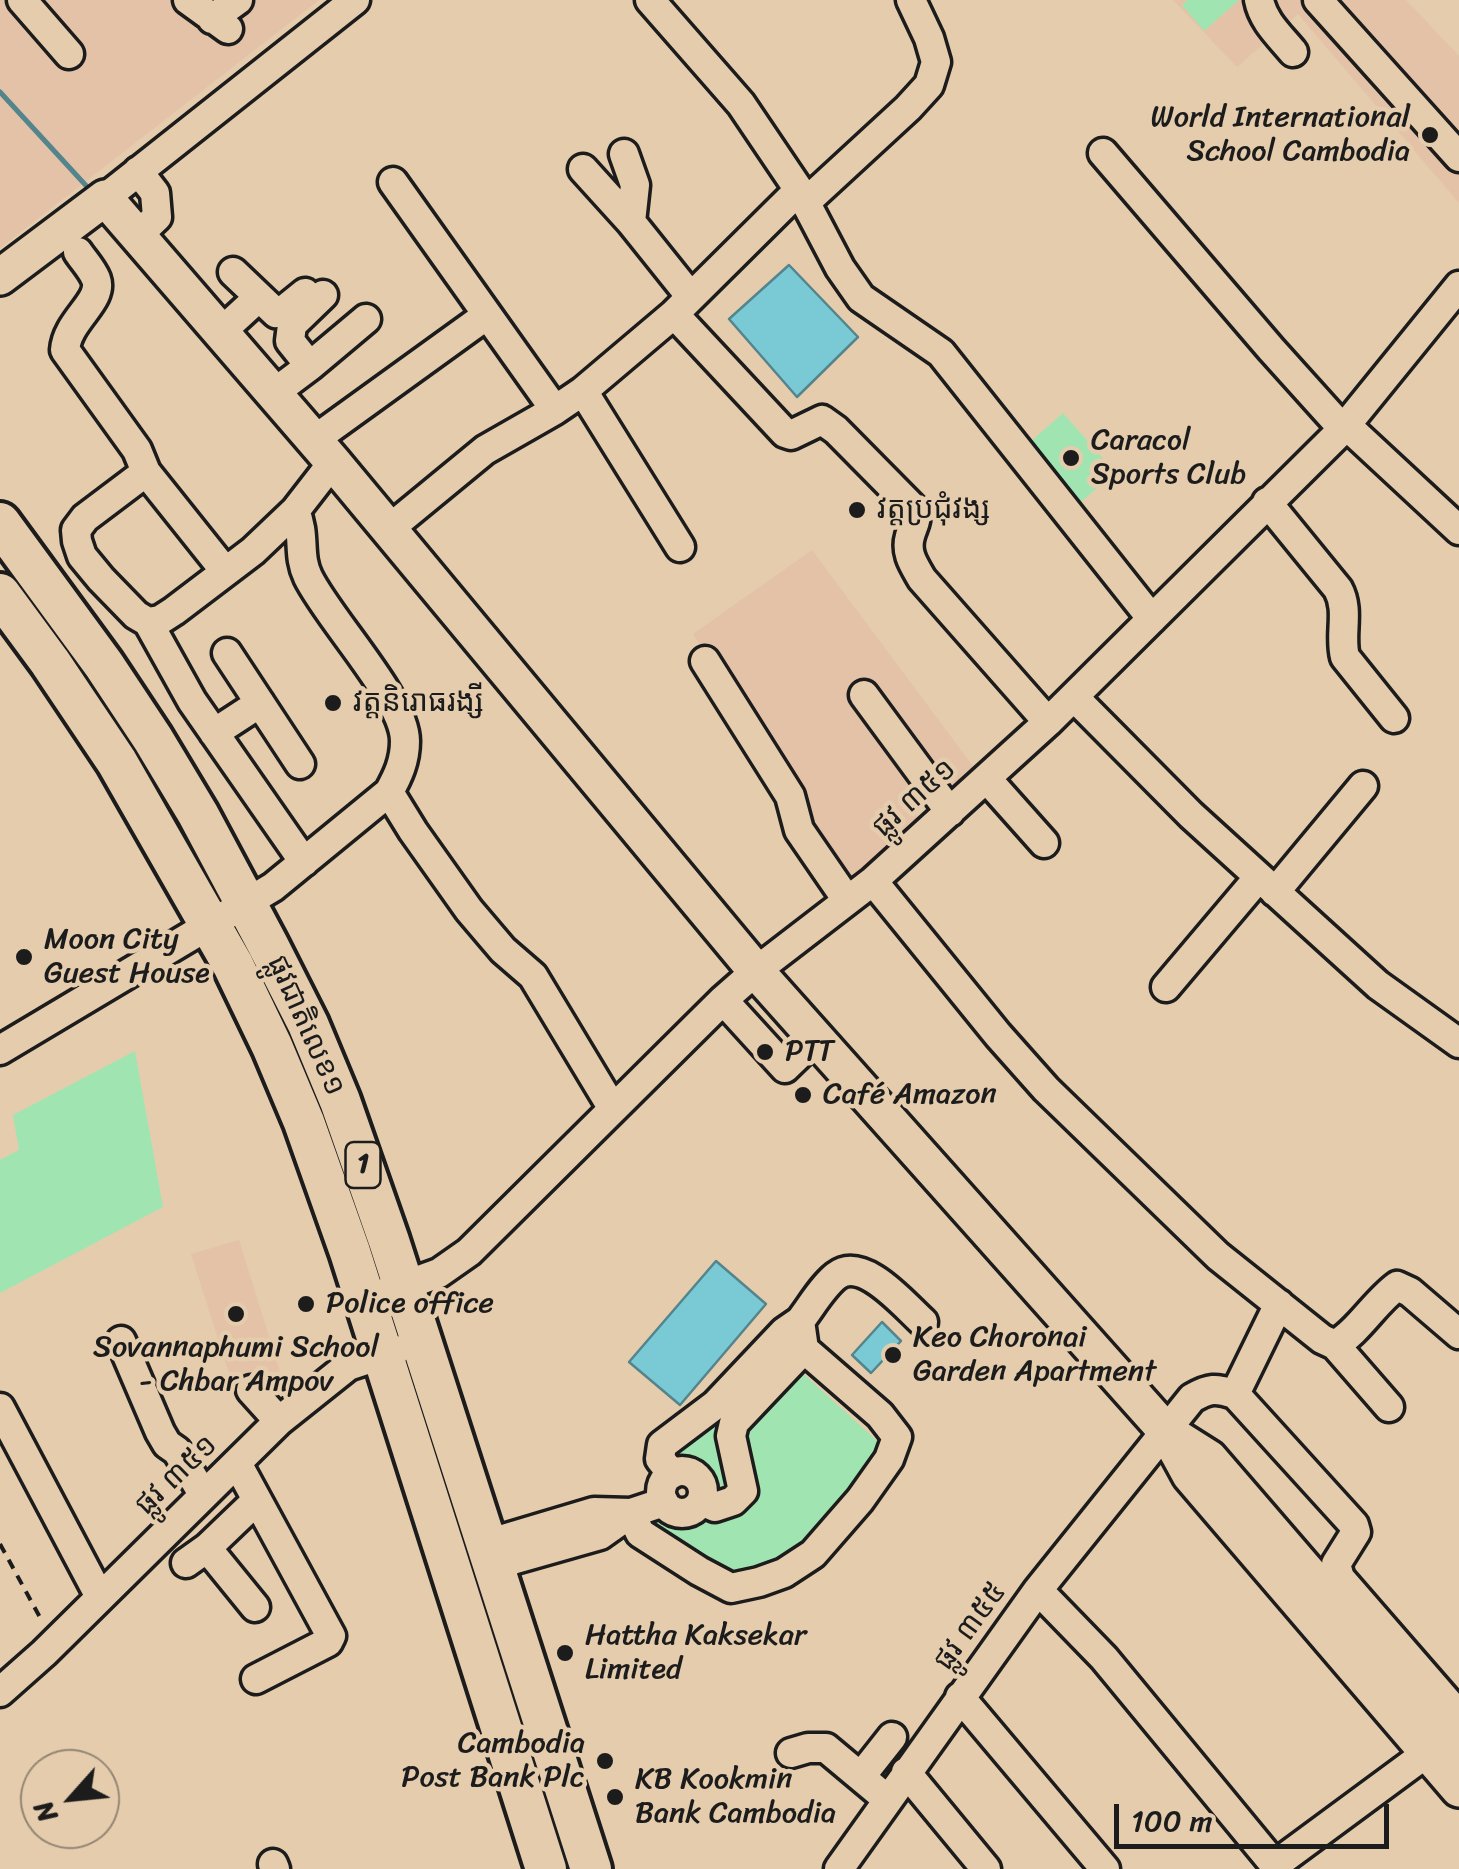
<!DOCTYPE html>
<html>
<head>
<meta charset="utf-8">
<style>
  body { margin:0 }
  #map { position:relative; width:1459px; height:1869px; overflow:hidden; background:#e4ccad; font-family:Sriracha,sans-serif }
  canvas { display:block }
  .north { position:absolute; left:20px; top:1749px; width:100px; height:100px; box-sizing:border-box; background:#e4ccad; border:2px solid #948673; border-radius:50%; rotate:243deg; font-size:28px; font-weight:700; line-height:40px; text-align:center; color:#1c1c1c }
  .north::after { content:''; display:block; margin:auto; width:35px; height:45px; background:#1c1c1c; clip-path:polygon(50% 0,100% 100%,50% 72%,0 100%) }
  .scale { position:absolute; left:1114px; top:1804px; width:275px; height:45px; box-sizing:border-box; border:5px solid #1c1c1c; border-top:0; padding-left:12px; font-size:30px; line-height:35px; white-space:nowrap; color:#1c1c1c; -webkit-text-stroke:8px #e4ccad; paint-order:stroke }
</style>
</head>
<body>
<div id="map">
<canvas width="1459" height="1869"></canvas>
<div class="north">N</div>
<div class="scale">100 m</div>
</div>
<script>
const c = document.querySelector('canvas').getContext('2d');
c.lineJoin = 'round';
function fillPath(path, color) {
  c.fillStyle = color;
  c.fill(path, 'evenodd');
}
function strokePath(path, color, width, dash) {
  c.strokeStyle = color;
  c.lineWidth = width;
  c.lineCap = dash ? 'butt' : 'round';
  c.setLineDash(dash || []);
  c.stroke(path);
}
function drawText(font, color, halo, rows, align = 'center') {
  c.font = font + ' Sriracha,"Noto Sans Khmer",sans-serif';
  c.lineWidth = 9;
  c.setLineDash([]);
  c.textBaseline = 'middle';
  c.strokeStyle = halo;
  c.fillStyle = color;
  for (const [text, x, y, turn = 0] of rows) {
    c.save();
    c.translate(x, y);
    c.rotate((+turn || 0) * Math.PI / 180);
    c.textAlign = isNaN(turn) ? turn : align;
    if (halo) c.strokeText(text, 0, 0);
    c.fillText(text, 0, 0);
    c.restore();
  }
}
fillPath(new Path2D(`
  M0 0H319L0 248Z
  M1173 0H1406L1459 56V203L1298 14 1237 67Z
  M812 550 978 773 948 799 926 794 914 803 919 826 849 887 803 825 798 798 693 634Z
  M239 1240 281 1375 234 1389 191 1254Z`), '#e4c2a8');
fillPath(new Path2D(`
  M1188 0H1239L1204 31 1182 5Z
  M1063 413 1115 472 1080 503 1028 444Z
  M135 1051 163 1207 0 1293V1160L19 1150 13 1115Z
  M798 1369 885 1448 801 1544 750 1574 734 1579 647 1524 659 1519 678 1524 722 1518 743 1436Z
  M710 1417 720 1424 732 1480 714 1491C702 1467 698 1461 670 1460L668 1451Z`), '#a0e5b1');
const water = new Path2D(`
  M789 265 858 337 797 397 729 319Z
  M716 1261 766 1304 680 1405 629 1362Z
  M882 1322 901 1341 871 1373 852 1355Z`);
fillPath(water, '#7acad6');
strokePath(water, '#54848c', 2.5);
strokePath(new Path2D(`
  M0 92 91 191`), '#54848c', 5);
const minor = new Path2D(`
  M22 0 69 54
  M188 0 228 29
  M650 0 741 104 799 190 840 268 861 298 941 353 1152 619
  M1259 0C1263 21 1279 35 1293 52
  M1318 0 1459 157
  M212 19 238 0
  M1103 153 1271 349 1343 429
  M624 154 635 185 631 222 691 297
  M583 169 631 222
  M393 182 555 410
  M105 198 355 0
  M806 202 908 108 929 85 936 62 929 38 911 0
  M137 236 157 217 155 193 138 171
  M78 252C84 261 92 269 96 279 104 301 67 320 65 350L137 450 146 472 225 571
  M233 272 276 313 284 310 305 293
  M674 314 785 433 791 435 822 420 836 430 915 510C917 522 913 525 910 536 905 553 914 565 922 579L1048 722
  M221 332 258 298
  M310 366 366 319
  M583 391 680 547
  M274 393 310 366 290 341 292 325 323 295
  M1346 425 1459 530
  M314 440 487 315
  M333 462 295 511C306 536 297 554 308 577 329 620 405 699 405 741 405 761 398 776 389 792L413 831 469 910 503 950 533 976 613 1109
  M146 472 85 518 76 530 77 541 82 556 101 579 136 615 148 622 160 620 174 611 253 551 295 511
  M1267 502 1338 589C1350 611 1339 634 1345 657L1394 718
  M389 529 485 450 555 410 583 391 674 314 799 190
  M148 622 192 701 304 862
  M227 653 300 764
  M705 661 790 796 799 830 847 900
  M864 695 950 812
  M1074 697 1191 815 1378 985 1459 1043
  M214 733 260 703
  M987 779 1044 843
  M873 881 998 1035 1046 1089 1218 1256 1322 1339 1335 1345 1389 1407
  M1275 892 1363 786
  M1166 987 1259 877
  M723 1000 785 1068 816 1038
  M0 1050 273 887 389 792
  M365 1300 439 1273 469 1252 723 1000 756 971 873 881 1048 722 1343 429 1459 286
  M121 1341 160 1432 167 1444 177 1451 203 1494
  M1335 1345C1359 1331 1374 1303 1397 1286L1410 1292 1459 1334
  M251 1390 279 1421
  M1235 1394 1279 1304
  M0 1408 100 1597
  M237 1463 331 1636 328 1642 256 1679
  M661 1492a21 21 0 1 1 42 0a21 21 0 1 1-42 0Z
  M672 1474 660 1459 662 1445 715 1405 784 1332 800 1321
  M702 1501 715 1507 733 1501 743 1491 731 1436 734 1423 804 1349
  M664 1502 631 1513 640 1533 699 1571 731 1588 759 1582 784 1573 813 1554 860 1500 889 1459 897 1437 880 1415 804 1349 800 1321C811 1307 822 1287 836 1276 863 1255 904 1305 923 1322
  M486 1541 507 1538 594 1512 631 1513
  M207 1548 255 1607
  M186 1563 207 1548 257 1500
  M496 1571 512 1560 600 1535 631 1513
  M1038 1590 1104 1658 1278 1869
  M0 1692 44 1653 279 1421 348 1366 396 1350
  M960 1697 1105 1869
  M791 1753 808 1748H826L887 1799
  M906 1772 986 1869
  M862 1775 892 1737
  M273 1864 275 1869
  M1275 1865 1443 1741
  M839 1869 1038 1590 1192 1398C1210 1388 1215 1388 1235 1394L1354 1525 1356 1532 1336 1564 1340 1578 1459 1715`);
const major = new Path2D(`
  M0 277 105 198 333 462 756 971 1166 1431 1190 1475 1459 1789
  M1171 1434 1209 1458 1459 1748`);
const highway = new Path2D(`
  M0 523 104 665 153 739 198 814 268 945 308 1024 340 1101 389 1241 591 1869
  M0 594 50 662 117 762 233 965 272 1046 304 1122 350 1252 546 1869`);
strokePath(minor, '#1c1c1c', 35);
strokePath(major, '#1c1c1c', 42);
strokePath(highway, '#1c1c1c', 48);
strokePath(new Path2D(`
  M0 1544 42 1621`), '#1c1c1c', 4, [10, 8]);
strokePath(minor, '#e4ccad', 28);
strokePath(major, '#e4ccad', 35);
strokePath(highway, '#e4ccad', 40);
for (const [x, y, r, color] of [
  [1430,135,10,"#1c1c1c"],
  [1071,458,10,"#1c1c1c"],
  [857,510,10,"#1c1c1c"],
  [333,703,10,"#1c1c1c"],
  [24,957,10,"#1c1c1c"],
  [765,1052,10,"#1c1c1c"],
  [803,1095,10,"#1c1c1c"],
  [306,1304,10,"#1c1c1c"],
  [236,1314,10,"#1c1c1c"],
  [893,1355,10,"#1c1c1c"],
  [565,1653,10,"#1c1c1c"],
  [605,1761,10,"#1c1c1c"],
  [615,1797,10,"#1c1c1c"]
]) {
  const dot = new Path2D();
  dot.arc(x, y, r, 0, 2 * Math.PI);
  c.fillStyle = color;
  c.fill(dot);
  strokePath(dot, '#e4ccad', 4);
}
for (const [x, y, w] of [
  [363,1165,35]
]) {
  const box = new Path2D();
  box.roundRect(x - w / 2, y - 23, w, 46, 8);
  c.fillStyle = '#e4ccad';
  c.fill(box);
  strokePath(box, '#1c1c1c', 2.5);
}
drawText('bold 28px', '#1c1c1c', null, [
  ["1",363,1165]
]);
drawText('30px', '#1c1c1c', '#e4ccad', [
  ["World International",1410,118,"right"],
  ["School Cambodia",1410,152,"right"],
  ["Caracol",1091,441],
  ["Sports Club",1091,475],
  ["វត្តប្រជុំវង្ស",877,510],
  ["វត្តនិរោធរង្សី",353,703],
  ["Moon City",44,940],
  ["Guest House",44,974],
  ["PTT",785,1052],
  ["Café Amazon",823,1095],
  ["Police office",326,1304],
  ["Keo Choronai",913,1338],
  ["Garden Apartment",913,1372],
  ["Sovannaphumi School",236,1348,"center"],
  ["- Chbar Ampov",236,1382,"center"],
  ["Hattha Kaksekar",585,1636],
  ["Limited",585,1670],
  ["Cambodia",585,1744,"right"],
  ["Post Bank Plc",585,1778,"right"],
  ["KB Kookmin",635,1780],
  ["Bank Cambodia",635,1814]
], 'left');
drawText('30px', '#1c1c1c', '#e4ccad', [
  ["ផ្លូវ ៣៥១",915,799,-42],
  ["ផ្លូវជាតិលេខ១",305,1026,66],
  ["ផ្លូវ ៣៥១",177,1476,-44],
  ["ផ្លូវ ៣៥៥",971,1627,-54]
]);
</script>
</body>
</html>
